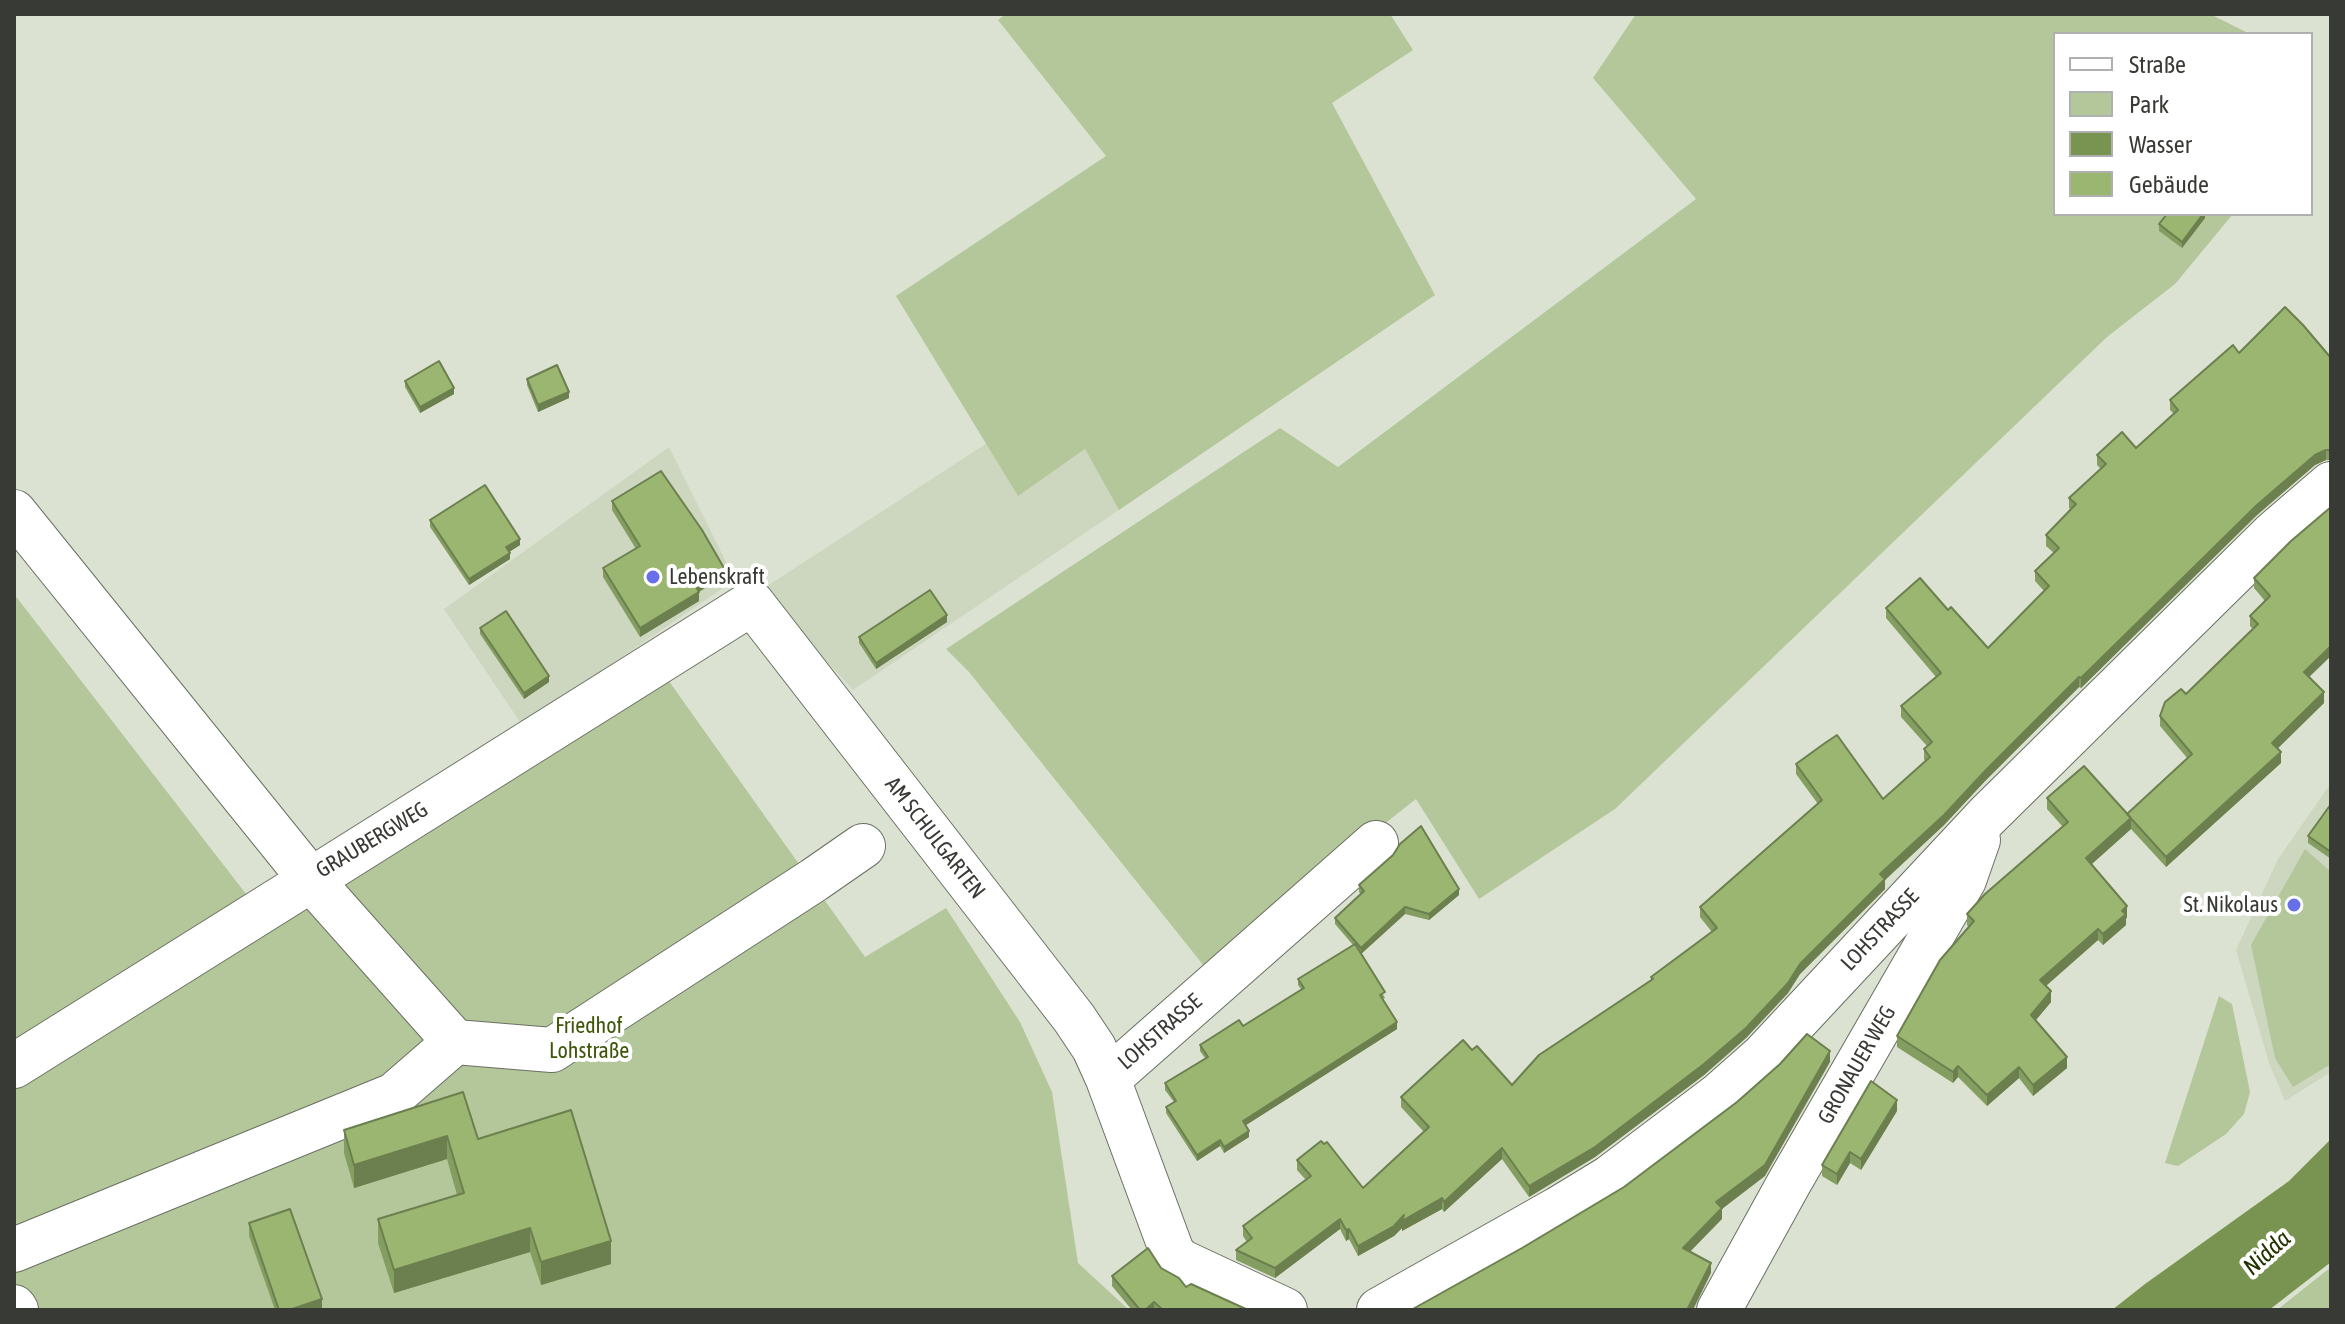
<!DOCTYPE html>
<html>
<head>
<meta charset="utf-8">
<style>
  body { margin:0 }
  #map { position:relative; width:2345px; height:1324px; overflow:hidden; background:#dbe2d2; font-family:"Asap Condensed",sans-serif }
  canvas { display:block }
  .frame { position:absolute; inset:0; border:16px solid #383b35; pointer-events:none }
  .legend { position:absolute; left:2053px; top:32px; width:260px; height:184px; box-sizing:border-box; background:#fff; border:2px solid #afb1ae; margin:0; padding:10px 14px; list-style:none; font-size:24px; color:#383b35 }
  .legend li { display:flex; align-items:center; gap:16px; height:40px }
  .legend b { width:40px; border:2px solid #afb1ae }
</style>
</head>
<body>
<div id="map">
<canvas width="2345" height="1324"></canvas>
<div class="frame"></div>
<ul class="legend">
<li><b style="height:10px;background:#fff"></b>Straße</li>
<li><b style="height:22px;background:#b4c79b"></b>Park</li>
<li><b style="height:22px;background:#799450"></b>Wasser</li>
<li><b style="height:22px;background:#9ab670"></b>Gebäude</li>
</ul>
</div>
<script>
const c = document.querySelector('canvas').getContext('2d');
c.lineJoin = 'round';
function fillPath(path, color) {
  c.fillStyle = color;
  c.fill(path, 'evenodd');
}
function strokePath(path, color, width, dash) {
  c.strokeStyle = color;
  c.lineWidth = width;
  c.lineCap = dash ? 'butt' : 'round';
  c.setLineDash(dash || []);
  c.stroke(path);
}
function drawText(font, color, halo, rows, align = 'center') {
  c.font = font + ' "Asap Condensed",sans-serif';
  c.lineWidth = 8;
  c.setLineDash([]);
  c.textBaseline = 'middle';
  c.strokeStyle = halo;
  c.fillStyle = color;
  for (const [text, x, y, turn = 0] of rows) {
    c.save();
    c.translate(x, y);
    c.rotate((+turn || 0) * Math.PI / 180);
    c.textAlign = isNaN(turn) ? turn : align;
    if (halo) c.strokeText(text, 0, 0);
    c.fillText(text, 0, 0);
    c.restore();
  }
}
fillPath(new Path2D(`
  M987 443 1018 495 1085 449 1119 510 853 690 761 590Z
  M669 447 735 580 522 725 444 609Z
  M2331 783V1072L2285 1101 2269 1063 2236 950 2278 859Z`), '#cdd7c0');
fillPath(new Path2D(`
  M1006 14H1390L1413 50 1332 103 1435 295 1119 510 1085 449 1018 496 896 296 1106 156 998 20Z
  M1636 14H2210L2250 34H2055V214H2233L2175 284 2107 337 1615 809 1479 899 1416 799 1204 966 969 672 946 649 1280 428 1338 467 1696 199 1593 78Z
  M14 594 253 903 666 677 865 957 946 908 1020 1022 1052 1092 1078 1263 1129 1310H14Z
  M2305 849 2331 872V1064L2293 1087 2275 1058 2251 945Z
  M2219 996 2232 1004 2250 1092 2244 1114 2226 1134 2178 1166 2165 1163Z
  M2331 1266V1310H2277L2331 1267Z`), '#b4c79b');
fillPath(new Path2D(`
  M2331 1139V1262L2269 1310H2112L2145 1284 2289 1181Z`), '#799450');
const minor = new Path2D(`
  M14 512 311 880 752 603 1074 1018 1094 1048 1108 1079 1172 1252 1180 1261 1285 1310
  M14 1066 311 880 455 1042 552 1050 814 880 863 846
  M1108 1079 1376 843
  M14 1250 394 1095 455 1042
  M14 1307 16 1310
  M1379 1310 1558 1209 1609 1178 1720 1094 1763 1056 1987 816 2274 533 2331 484
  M1719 1310 1789 1183 1964 880 1978 840`);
strokePath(minor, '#6a7062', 46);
strokePath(minor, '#fff', 44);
fillPath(new Path2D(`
  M2205 214V218L2182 248 2159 231V224Z
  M2239 353 2331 358V460H2326L2315 465 2257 515 2081 688 2079 687 1986 780 1944 825 1885 880V889L1800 974 1788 993 1746 1038 1704 1075 1595 1157 1529 1197 1502 1159 1444 1212 1442 1209 1402 1231V1228L1394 1236 1358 1256 1349 1239 1346 1241 1340 1229 1275 1278 1236 1260V1250L1247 1242 1243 1236V1226L1306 1180 1297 1170V1160L1363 1188 1424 1132 1401 1107V1097L1472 1050 1512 1085 1651 980V977L1712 932 1700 917V907L1818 804 1796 774V764L1883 799 1925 761 1924 759V749L1927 746 1901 717V706L1936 677 1886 618V608L1948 610 1988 648 2044 591 2035 581V571L2054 553 2046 546V535L2071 509 2069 508V498L2101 469 2097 465V455L2136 448 2174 414 2170 410V400Z
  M527 379 569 398 538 412 527 385Z
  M405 381 454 394 420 413 405 387Z
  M612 501 724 576 699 592V601L640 637 603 577V568L636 549 612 510Z
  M2331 507 2309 677 2324 703 2277 749 2281 763 2166 867 2131 829 2092 864 2127 917 2126 919V925L2103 945 2098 940 2046 986 2051 1002 2035 1021 2067 1068 2033 1096 2019 1078 1987 1106 1958 1077 1953 1083 1897 1047V1036L1969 927 1967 925V914L2063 827 2047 809V798L2127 814 2188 759 2160 726V716L2186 694 2253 629 2250 626V616L2265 601 2254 588V578Z
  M430 520 520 545 509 552 510 559 469 585 430 527Z
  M947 622 876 669 859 643V637Z
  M480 628 549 682 524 699 480 634Z
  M2331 804V859L2308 843V836Z
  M1359 885 1459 895 1429 920 1405 914 1361 954 1385 998 1383 999 1397 1029 1246 1125 1249 1137 1224 1153 1220 1146 1197 1161 1166 1113V1107L1174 1102 1165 1090V1083L1205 1058 1200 1051V1045L1243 1026 1301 989 1298 985V979L1353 945 1335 924V918L1361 894 1359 892Z
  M1897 1111 1861 1170 1850 1163 1837 1185 1822 1176V1165Z
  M344 1130 478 1139 611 1264 541 1285 530 1252 394 1293 378 1243V1219L457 1195 447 1159 354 1188 344 1153Z
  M249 1223 322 1310H275L249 1236Z
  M1161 1268 1186 1287 1248 1310H1132L1112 1286V1276Z`), '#849d60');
fillPath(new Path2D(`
  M2203 214H2205V218L2182 248V242Z
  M454 388V394L420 413V407Z
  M569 392V398L538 412V405Z
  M2326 450V460L2315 465 2257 515 2081 688V678L2257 505 2315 455Z
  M520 539V545L506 554V547Z
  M510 553V559L469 585V579Z
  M724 568V576L695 594V585Z
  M699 592V601L640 637V628Z
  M947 615V622L876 669V663Z
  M2331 646V656L2304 682V672Z
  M549 676V682L524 699V693Z
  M2079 677V687L1986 780 1944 825 1885 880V889L1800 974 1788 993 1746 1038 1704 1075 1595 1157 1529 1197V1186L1800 964 1880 874Z
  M2324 692V703L2272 754V743Z
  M2281 752V763L2166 867V857Z
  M2131 818V829L2086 869V858Z
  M1459 889V895L1429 920V914Z
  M2127 906V917L2126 919V925L2103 945V934Z
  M1405 907V914L1361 954V948Z
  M2098 929V940L2040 991V980Z
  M2051 991V1002L2031 1026V1015Z
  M1397 1022V1029L1243 1127V1121Z
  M1830 1051V1062L1765 1176 1722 1209V1219L1683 1259V1248Z
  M2067 1057V1068L2033 1096V1085Z
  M1958 1066V1077L1953 1083V1072Z
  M2019 1067V1078L1987 1106V1095Z
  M1897 1100V1111L1861 1170V1159Z
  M1249 1131V1137L1224 1153V1147Z
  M447 1136V1159L354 1188V1165Z
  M1220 1140V1146L1197 1161V1155Z
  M1502 1148V1159L1444 1212V1202Z
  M1850 1152V1163L1837 1185V1174Z
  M1442 1198V1209L1402 1231V1228L1394 1236 1358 1256V1246L1404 1215Z
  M1340 1219V1229L1275 1278V1268Z
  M530 1228V1252L394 1293V1270Z
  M1349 1229V1239L1346 1241V1230Z
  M611 1241V1264L541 1285V1262Z
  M1711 1263V1273L1693 1310H1687Z
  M322 1299V1310H289Z
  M1154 1302V1310H1145Z`), '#6c7f4e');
const building = new Path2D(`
  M2167 214H2203L2182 242 2159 224Z
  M2285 307 2303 325 2331 358V450H2326L2315 455 2257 505 2081 678 2079 677 1986 770 1944 815 1880 874 1885 879 1800 964 1788 983 1746 1028 1704 1064 1595 1147 1529 1186 1502 1148 1444 1202 1442 1198 1402 1221 1404 1215 1394 1226 1358 1246 1349 1229 1346 1230 1340 1219 1275 1268 1236 1250 1252 1238 1243 1226 1311 1176 1297 1160 1321 1141 1324 1144 1327 1142 1363 1188 1429 1127 1401 1097 1463 1040 1472 1050 1477 1046 1512 1085 1539 1055 1653 979 1651 977 1717 928 1700 907 1822 800 1796 764 1825 743 1837 735 1883 799 1930 757 1924 749 1932 742 1901 706 1941 673 1886 608 1920 578 1948 610 1951 607 1988 648 2049 586 2035 571 2059 548 2046 535 2076 504 2069 498 2106 464 2097 455 2122 432 2136 448 2178 410 2170 400 2233 345 2239 353Z
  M439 361 454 388 420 407 405 381Z
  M557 365 569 392 538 405 527 379Z
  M661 471 702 530 724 568 695 585 699 592 640 628 603 568 640 546 612 501Z
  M485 485 520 539 506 547 510 553 469 579 430 520Z
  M2331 507V646L2304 672 2324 692 2272 743 2281 752 2166 857 2127 814 2192 754 2160 716 2165 702 2181 689 2186 694 2258 624 2250 616 2270 596 2254 578 2291 541Z
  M930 590 947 615 876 663 859 637Z
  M506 611 549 676 524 693 480 628Z
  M2084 766 2131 818 2086 858 2127 906 2122 911 2126 914 2103 934 2098 929 2040 980 2051 991 2031 1015 2067 1057 2033 1085 2019 1067 1987 1095 1958 1066 1953 1072 1897 1036 1940 960 1974 921 1967 914 1985 894 2068 822 2047 798Z
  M2331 804V852L2308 836Z
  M1421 826 1459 889 1429 914 1405 907 1361 948 1335 918 1364 891 1359 885 1393 855 1400 844Z
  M1355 944 1385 992 1380 995 1397 1022 1243 1121 1249 1131 1224 1147 1220 1140 1197 1155 1166 1107 1176 1101 1165 1083 1208 1057 1200 1045 1239 1020 1243 1026 1304 988 1298 979Z
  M1807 1034 1830 1051 1765 1165 1716 1202 1722 1208 1683 1248 1711 1263 1687 1310H1411L1522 1248 1624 1187 1737 1102 1780 1064Z
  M1871 1081 1897 1100 1861 1159 1850 1152 1837 1174 1822 1165Z
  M463 1092 478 1139 571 1110 611 1241 541 1262 530 1228 394 1270 378 1219 464 1193 447 1136 354 1165 344 1130Z
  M290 1209 322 1299 289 1310H279L249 1223Z
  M1148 1248 1161 1268 1179 1278 1186 1287 1191 1284 1248 1310H1163L1154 1302 1145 1310H1140L1112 1276Z`);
fillPath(building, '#9ab670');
strokePath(building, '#6c7f4e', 2);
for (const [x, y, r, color] of [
  [653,577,8,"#6770e9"],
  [2294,905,8,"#6770e9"]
]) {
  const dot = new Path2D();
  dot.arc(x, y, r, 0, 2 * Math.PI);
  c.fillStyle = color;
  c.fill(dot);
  strokePath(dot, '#fff', 3);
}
drawText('22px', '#383b35', '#fff', [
  ["Lebenskraft",669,577],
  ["St. Nikolaus",2278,905,"right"]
], 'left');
drawText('22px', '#383b35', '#fff', [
  ["AM SCHULGARTEN",935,838,52],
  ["GRAUBERGWEG",372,840,-31],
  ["LOHSTRASSE",1880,930,-47],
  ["LOHSTRASSE",1160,1032,-41],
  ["GRONAUER WEG",1857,1065,-60]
]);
drawText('22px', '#3e5608', '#fff', [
  ["Friedhof",589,1026],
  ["Lohstraße",589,1051]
]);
drawText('italic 24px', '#233300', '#fff', [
  ["Nidda",2267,1253,-42]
]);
</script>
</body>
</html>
